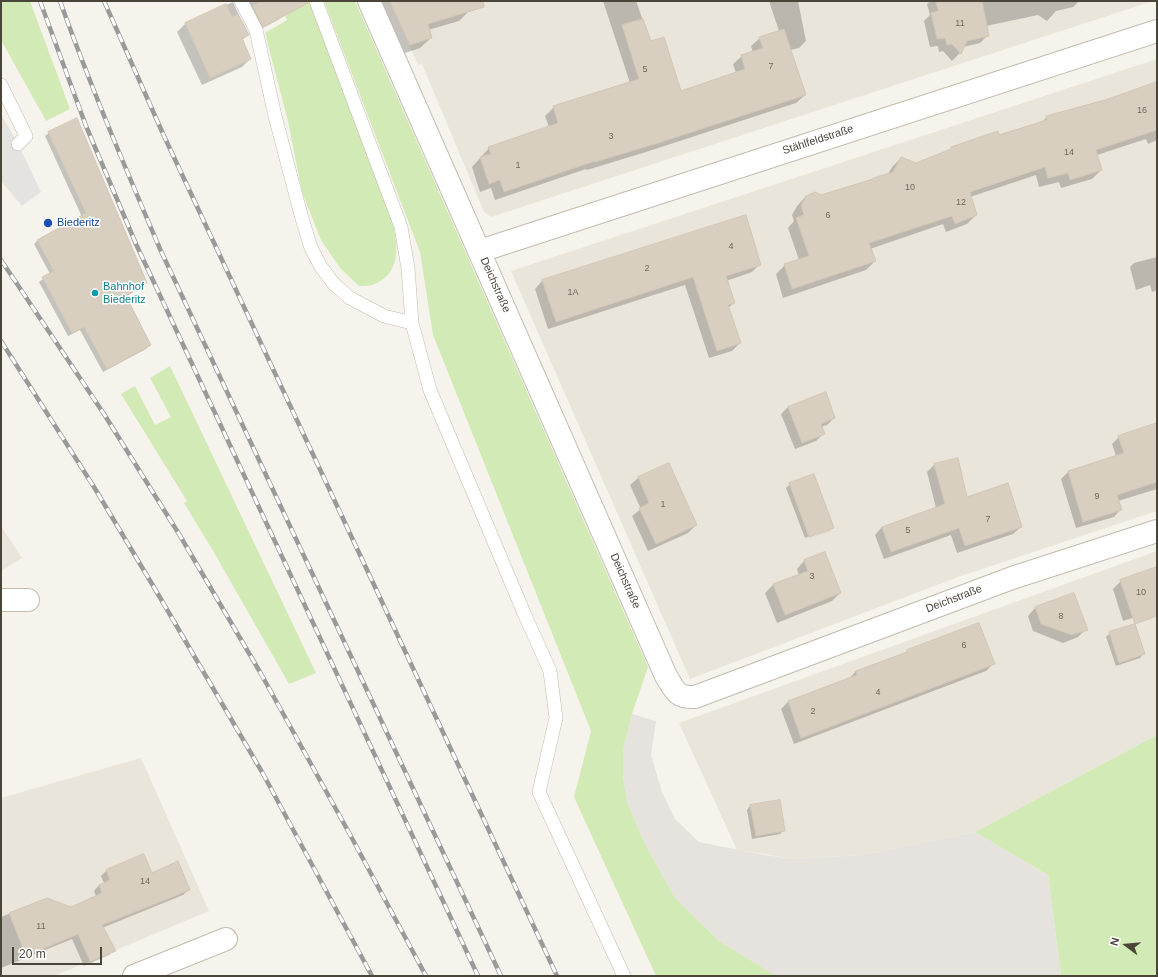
<!DOCTYPE html>
<html>
<head>
<meta charset="utf-8">
<style>
  body { margin:0 }
  #map { position:relative; width:1158px; height:977px; overflow:hidden; background:#f6f3ec; font-family:Arial,sans-serif }
  canvas { display:block }
  .frame { position:absolute; inset:0; border:2px solid #4b4439; pointer-events:none }
  .north { position:absolute; left:1106px; top:925px; width:40px; height:40px; -webkit-text-stroke:3px #fff; paint-order:stroke; rotate:286deg; font-size:11px; font-weight:700; line-height:16px; text-align:center; color:#4b4439 }
  .north::after { content:''; display:block; margin:auto; width:14px; height:18px; background:#4b4439; clip-path:polygon(50% 0,100% 100%,50% 72%,0 100%) }
  .scale { position:absolute; left:12px; top:947px; width:90px; height:18px; box-sizing:border-box; border:2px solid #4b4439; border-top:0; padding-left:5px; font-size:12px; line-height:14px; white-space:nowrap; color:#4b4439; -webkit-text-stroke:3px #fff; paint-order:stroke }
</style>
</head>
<body>
<div id="map">
<canvas width="1158" height="977"></canvas>
<div class="frame"></div>
<div class="north">N</div>
<div class="scale">20 m</div>
</div>
<script>
const c = document.querySelector('canvas').getContext('2d');
c.lineJoin = 'round';
function fillPath(path, color) {
  c.fillStyle = color;
  c.fill(path, 'evenodd');
}
function strokePath(path, color, width, dash) {
  c.strokeStyle = color;
  c.lineWidth = width;
  c.lineCap = dash ? 'butt' : 'round';
  c.setLineDash(dash || []);
  c.stroke(path);
}
function drawText(font, color, halo, rows, align = 'center') {
  c.font = font + ' Arial,sans-serif';
  c.lineWidth = 3;
  c.setLineDash([]);
  c.textBaseline = 'middle';
  c.strokeStyle = halo;
  c.fillStyle = color;
  for (const [text, x, y, turn = 0] of rows) {
    c.save();
    c.translate(x, y);
    c.rotate((+turn || 0) * Math.PI / 180);
    c.textAlign = isNaN(turn) ? turn : align;
    if (halo) c.strokeText(text, 0, 0);
    c.fillText(text, 0, 0);
    c.restore();
  }
}
fillPath(new Path2D(`
  M390 1H1153L491 217 484 212 422 64 418 65Z
  M1157 59V511L958 577 690 679 511 271Z
  M1 526 22 558 1 571Z
  M1157 551V735L975 832 862 855 796 859 737 850 679 723Z
  M141 758 209 911 54 976H1V798Z`), '#eae5da');
fillPath(new Path2D(`
  M632 714 656 721 651 755 662 792 675 819 699 842 764 855 796 859 862 855 975 832 1048 875 1061 975 776 976 757 965 719 941 675 898 644 842 627 802 623 776V750Z`), '#e6e2dd');
fillPath(new Path2D(`
  M1 1H30L70 109 46 121 1 40Z
  M277 1H309L384 196C393 222 410 267 377 283 372 286 365 286 359 286L340 268 321 240 302 192 288 121 265 33 287 20Z
  M324 1H355L648 667 632 714 623 750V776L627 802 644 842 675 898 719 941 776 976H656L574 797 591 731 433 335 420 252Z
  M170 366 316 673 289 684 212 549 184 503 187 501 121 394 135 386 155 425 171 417 150 378Z
  M1157 735V976H1042L1061 975 1048 875 975 832Z`), '#d2eab5');
fillPath(new Path2D(`
  M1 114 18 144 41 192 22 206 1 181Z`), '#e5e3e0');
fillPath(new Path2D(`
  M244 1H273L281 17 278 20 259 30Z
  M376 1H470V10L459 21 428 30 431 38 420 48 399 55Z
  M603 1H636L651 43 681 92 736 73 733 64 742 56 753 52 751 46 760 38 779 31 769 1H798L806 41 799 48 790 50 805 95 796 103 646 152 587 170 586 169 495 200 491 188 480 192 472 167 489 148 549 127 545 116 554 107 630 83Z
  M930 1H1079L1073 7 1056 11 1047 21 1038 15 986 26 988 35 980 43 963 47 960 53 952 61 943 51 939 52 938 46 930 47 924 21 930 15 927 4Z
  M233 2 248 35 242 40 250 59 242 67 202 85 177 32 185 24Z
  M1157 84V140L1148 144 1146 139 1097 155 1101 170 1092 179 1061 188 1059 182 1039 187 1036 175 970 197 976 215 967 224 946 232 943 224 870 249 875 261 866 270 783 298 776 274 785 265 799 260 788 228 794 221 792 215 797 206 806 196H821L888 174 892 167 901 158 916 164 948 151 952 148 1041 123 1047 117 1105 101Z
  M49 133 146 283 142 287 125 297 150 345 146 349 103 372 80 330 68 336 39 282 50 274 34 244 38 240 82 217 45 136Z
  M1157 257V290L1152 292 1150 285 1136 290 1130 267 1134 263Z
  M760 264 752 272 726 281 734 303 728 308 740 343 732 351 709 358 685 285 548 329 535 289 542 281Z
  M788 407 834 418 827 425 821 427 823 434 816 441 795 449 781 414Z
  M1157 424V489L1118 501 1121 509 1114 517 1076 528 1061 479 1068 472 1116 456 1112 444 1119 437Z
  M957 459 966 498 1021 527 1013 534 957 553 951 535 884 559 875 535 882 527 936 508 927 472 934 465Z
  M638 478 696 525 688 533 648 551 632 516 641 509 630 485Z
  M790 484 833 528 829 531 805 540 830 531V528L805 538 786 488Z
  M824 553 840 593 832 601 777 623 765 593 773 585 799 575 797 569 804 561Z
  M1157 568V610L1123 621 1113 589 1121 581Z
  M1035 608 1086 629 1078 637 1063 643 1033 631 1028 616Z
  M1110 633 1143 654 1140 658 1116 666 1106 637Z
  M907 651 993 664 986 671 794 744 781 709 788 702 849 679 856 671 904 655Z
  M750 806 784 830 780 834 752 839 747 810Z
  M143 855 151 874 188 890 183 895 102 928 114 950 109 955 84 966 72 939 1 968V917L47 899 71 908 96 896 94 891 99 885 104 883 101 876 106 871Z`), '#0003');
const building = new Path2D(`
  M263 1H308V3L263 27 253 6Z
  M390 1H483L484 7 428 24 432 38 410 45Z
  M936 1H982L989 36 967 41 961 54 952 44 947 45 945 38 937 39 931 13 938 11Z
  M226 4 232 17 238 14 248 33 249 35 242 38 251 59 210 78 185 23Z
  M643 19 651 41 664 37 681 91 745 69 741 55 763 48 759 37 784 29 806 95 655 144 595 162V161L504 192 500 180 489 184 480 157 491 154 488 147 558 123 553 106 639 79 622 25Z
  M1157 82V130L1096 150 1102 170 1070 180 1068 173 1048 178 1045 167 970 192 977 215 955 224 952 216 869 243 876 261 792 289 784 264 809 256 796 218 804 215 801 206 806 196 815 192 821 195 873 179V178L893 172 901 157 916 163 951 149V147L998 131 999 135 1047 120 1046 116 1105 100Z
  M77 118 147 283 126 296 151 345 107 369 84 327 72 333 42 277 54 271 37 240 86 213 48 132Z
  M746 215 761 265 726 276 735 303 728 305 741 343 717 351 693 277 556 322 542 280Z
  M826 392 835 418 821 424 825 434 802 443 788 407Z
  M1157 423V482L1117 495 1122 510 1083 522 1068 471 1124 453 1118 436Z
  M958 458 967 497 1008 483 1022 527 965 546 959 528 891 552 882 527 945 504 934 464Z
  M669 463 697 525 656 544 639 508 649 503 638 477Z
  M814 474 834 528 809 537 789 483Z
  M825 552 841 593 785 615 773 584 808 571 804 560Z
  M1157 567V616L1135 624 1120 580Z
  M1074 593 1088 630 1072 635 1041 624 1035 607Z
  M979 623 995 664 801 738 788 701 857 675 856 671 907 652V650Z
  M1135 624 1145 654 1119 663 1109 632Z
  M780 800 785 831 756 836 750 805Z
  M144 854 152 873 178 861 190 890 102 925 116 951 90 961 78 934 26 956 9 913 47 898 71 907 102 893 99 885 110 880 106 870Z`);
fillPath(building, '#d8cfc1');
strokePath(building, '#d3c7b4', 1);
const lane = new Path2D(`
  M241 1 256 30 275 116 301 215 311 248 321 267 334 284 350 298 384 316 412 323
  M316 1 401 227 408 268 412 323 430 390 524 613 550 671 556 718 539 792 624 976
  M1 85 26 136 18 144`);
const street = new Path2D(`
  M369 1 666 676C675 690 676 698 695 697L1012 578 1157 531
  M480 251 1157 31
  M1 600H28
  M134 976 226 939`);
strokePath(lane, '#c2bbae', 14);
strokePath(street, '#c2bbae', 24);
strokePath(lane, '#fff', 13);
strokePath(street, '#fff', 22);
const rail = new Path2D(`
  M40 1 86 126 136 244 478 976
  M60 1C90 85 125 167 160 249L501 976
  M104 1 164 136 557 976
  M1 260 104 414 179 534 260 672 347 829 426 976
  M1 341 94 487 155 589 262 772 372 976`);
strokePath(rail, '#9a9a9a', 4.5);
strokePath(rail, '#fff', 3, [9]);
for (const [x, y, r, color] of [
  [48,223,5,"#1a4fb4"],
  [95,293,4,"#0f9aa8"]
]) {
  const dot = new Path2D();
  dot.arc(x, y, r, 0, 2 * Math.PI);
  c.fillStyle = color;
  c.fill(dot);
  strokePath(dot, '#fff', 1.5);
}
drawText('9px', '#6e675b', null, [
  ["11",960,24],
  ["7",771,67],
  ["5",645,70],
  ["16",1142,111],
  ["3",611,137],
  ["14",1069,153],
  ["1",518,166],
  ["10",910,188],
  ["12",961,203],
  ["6",828,216],
  ["4",731,247],
  ["2",647,269],
  ["1A",573,293],
  ["9",1097,497],
  ["1",663,505],
  ["7",988,520],
  ["5",908,531],
  ["3",812,577],
  ["10",1141,593],
  ["8",1061,617],
  ["6",964,646],
  ["4",878,693],
  ["2",813,712],
  ["14",145,882],
  ["11",41,927]
]);
drawText('11px', '#4b4439', '#fff', [
  ["Stählfeldstraße",818,140,-18],
  ["Deichstraße",495,285,66],
  ["Deichstraße",625,581,66],
  ["Deichstraße",954,599,-21]
]);
drawText('11px', '#164399', '#fff', [
  ["Biederitz",57,223]
], 'left');
drawText('11px', '#0d838f', '#fff', [
  ["Bahnhof",103,287],
  ["Biederitz",103,300]
], 'left');
</script>
</body>
</html>
